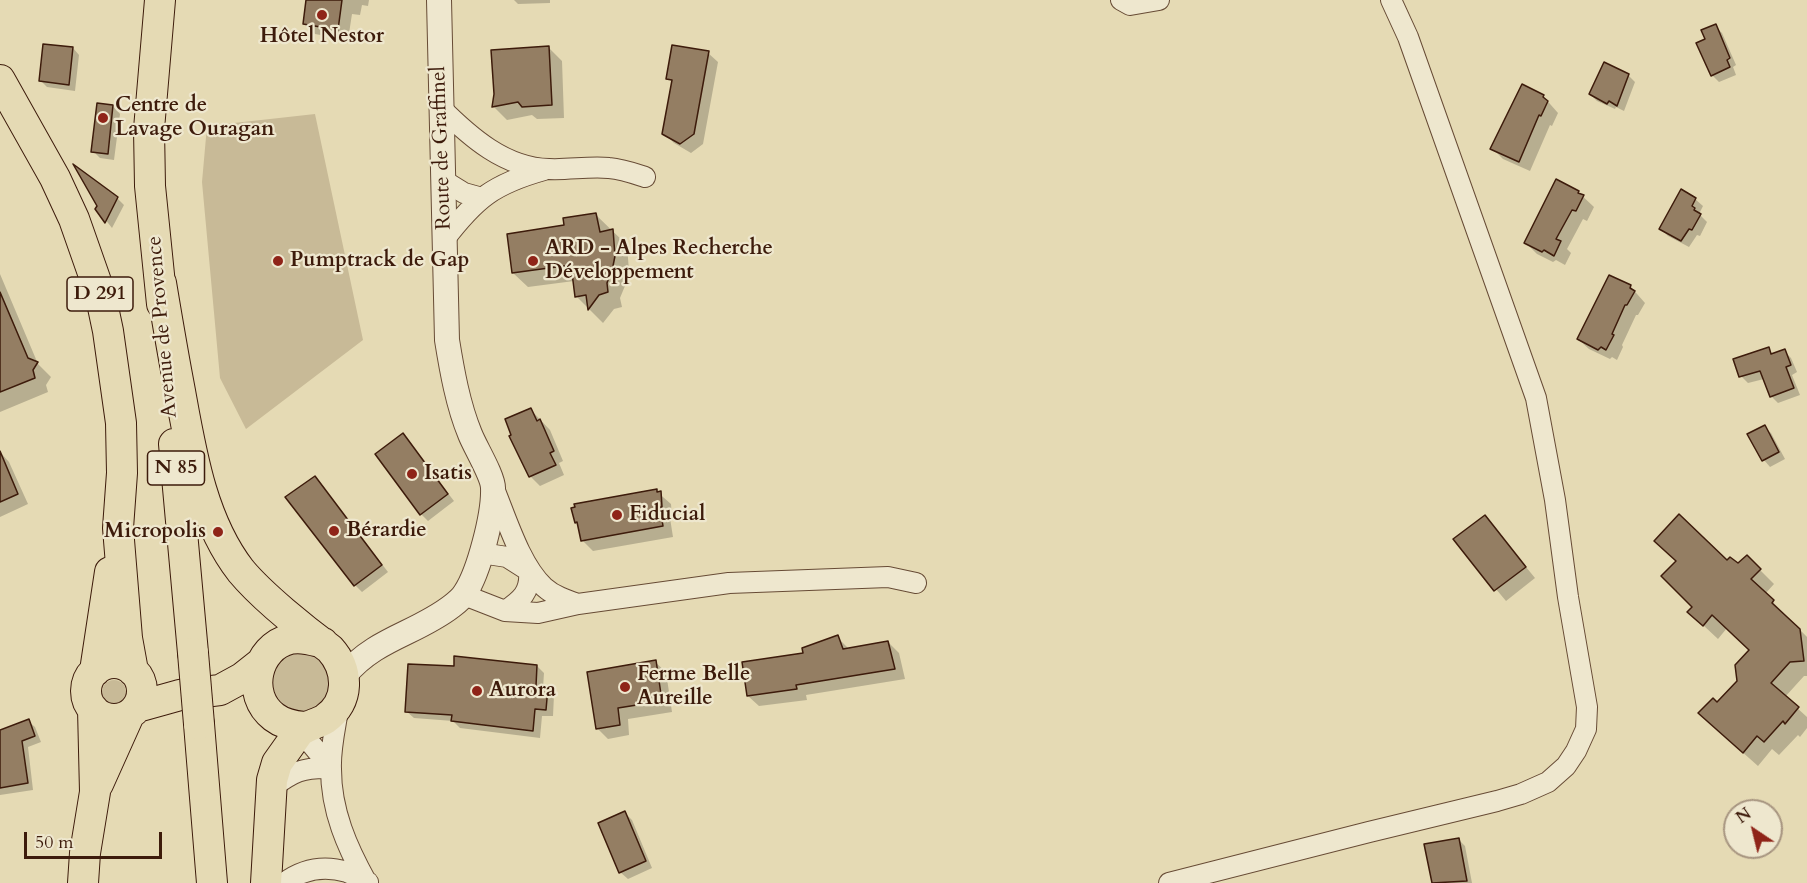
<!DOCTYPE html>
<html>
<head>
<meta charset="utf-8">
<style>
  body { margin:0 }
  #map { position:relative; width:1807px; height:883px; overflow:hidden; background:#e5dab4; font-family:Cardo,serif }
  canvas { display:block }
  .north { position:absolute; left:1723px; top:799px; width:60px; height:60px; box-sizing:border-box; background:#eee7ce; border:2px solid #a79580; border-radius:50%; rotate:325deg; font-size:16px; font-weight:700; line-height:24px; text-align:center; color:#3d1b0b }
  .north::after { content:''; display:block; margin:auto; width:21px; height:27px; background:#8f2418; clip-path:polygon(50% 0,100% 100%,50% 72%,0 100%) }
  .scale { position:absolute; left:24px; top:832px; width:138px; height:27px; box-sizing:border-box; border:3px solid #3d1b0b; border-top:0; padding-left:8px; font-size:18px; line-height:21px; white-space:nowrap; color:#3d1b0b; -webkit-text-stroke:4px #eee7ce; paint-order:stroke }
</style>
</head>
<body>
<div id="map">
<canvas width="1807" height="883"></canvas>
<div class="north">N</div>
<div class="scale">50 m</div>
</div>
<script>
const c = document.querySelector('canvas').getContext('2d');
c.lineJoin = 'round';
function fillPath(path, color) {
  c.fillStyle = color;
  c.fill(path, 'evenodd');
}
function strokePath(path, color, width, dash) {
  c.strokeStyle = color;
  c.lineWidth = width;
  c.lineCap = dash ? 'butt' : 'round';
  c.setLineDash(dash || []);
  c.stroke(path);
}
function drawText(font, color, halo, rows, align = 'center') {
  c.font = font + ' Cardo,serif';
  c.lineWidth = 4.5;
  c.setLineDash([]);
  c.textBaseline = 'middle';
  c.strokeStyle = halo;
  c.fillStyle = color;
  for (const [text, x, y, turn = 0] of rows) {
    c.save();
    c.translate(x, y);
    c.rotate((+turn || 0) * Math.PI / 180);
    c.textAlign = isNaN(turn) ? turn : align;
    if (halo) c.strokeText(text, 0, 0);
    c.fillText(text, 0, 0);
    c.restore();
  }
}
fillPath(new Path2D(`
  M315 114 363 340 246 429 220 378 202 182 207 126Z
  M317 652 334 685 317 711 294 714 274 701 270 670 286 653Z
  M102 692a12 12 0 1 1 24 0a12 12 0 1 1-24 0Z`), '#c8ba97');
fillPath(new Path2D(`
  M308 0H369L368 6 362 5 360 15 352 14 348 40 315 34 304 23Z
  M514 0H550V3L518 4Z
  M1715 26 1722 33 1736 65 1733 67 1736 75 1719 82 1712 75 1707 40Z
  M73 48 79 55 75 91 47 87 40 80Z
  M549 48 562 61 564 118 537 119 532 115 507 120 494 107 496 94Z
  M708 53 718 62 703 144 691 153 674 143 664 133 673 83 668 78Z
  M1628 75 1635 82 1624 111 1616 107 1615 109 1597 101 1590 94Z
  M1543 96 1558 113 1552 126 1550 125 1530 171 1503 159 1492 148Z
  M113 106 120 114 114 160 100 158 93 151Z
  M1578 192 1594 207 1587 221 1583 219 1567 249 1571 253 1565 265 1556 260 1553 262 1537 254 1526 243Z
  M117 198 124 205 112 228 97 209Z
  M1695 199 1703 206 1699 214 1707 222 1700 236 1697 235 1689 247 1668 236 1661 229Z
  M596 215 627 245 629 271 627 281 620 298 622 307 614 309 603 323 576 296 574 281 528 287 513 273 566 227Z
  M0 274 38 364 51 377 46 385 48 392 0 412Z
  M1630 286 1645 303 1638 315H1636L1622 345 1623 347 1617 360 1612 357 1610 359 1589 349 1578 339Z
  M1768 349 1774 355 1784 351 1791 358 1797 372 1792 375 1800 395 1778 403 1771 396 1764 379 1748 383 1741 376Z
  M531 410 550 430 563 461 559 463 564 475 540 486 530 476Z
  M1764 427 1771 433 1785 459 1770 467 1764 460 1749 435Z
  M403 435 454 501 428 521 421 514Z
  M0 452 9 462 28 504 0 517Z
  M315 478 388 572 362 592 355 585Z
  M656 491 671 504 672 517 670 518 673 537 593 551 582 540 579 525 576 522Z
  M1485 517 1535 578 1506 601 1455 540Z
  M1747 557 1774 584 1765 594 1807 637V676H1804L1785 697 1807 717V728L1800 737 1798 735 1779 755 1772 749 1758 766 1714 727 1718 704 1738 681 1751 650 1727 628 1718 639 1689 612 1727 562 1738 565Z
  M837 637 849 649 888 642 899 653 905 679 806 695 807 700 759 706 748 696 805 654Z
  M655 662 666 672 672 712 628 719 629 735 608 739 597 728Z
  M537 666 544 673 543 688H547L554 695 553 716H542L540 738 460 728 453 721 414 718 406 711 455 667Z
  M28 721 35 727 41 742 28 747 33 790 0 795V731Z
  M625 813 632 820 652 868 628 879 620 872Z
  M1458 839 1465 846 1472 883H1434L1426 845Z`), '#0003');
const building = new Path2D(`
  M306 0H342L338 30 303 24Z
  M1716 24 1730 58 1727 60 1730 67 1711 76 1696 43 1705 39 1701 30Z
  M43 44 73 47 69 85 39 81Z
  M672 45 709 51 694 134 680 144 662 134 672 80 666 79Z
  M549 46 552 105 522 107 518 102 492 107 494 94 491 50Z
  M1604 62 1629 74 1617 106 1609 101 1607 104 1589 94Z
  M1522 84 1544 95 1543 97 1548 101 1541 116 1539 115 1519 162 1490 149Z
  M97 103 113 105 108 154 91 152Z
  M73 164 118 197 105 223 95 209 97 206Z
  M1556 179 1579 191 1578 193 1584 195 1576 211 1572 210 1556 239 1561 241 1554 256 1544 250 1542 252 1524 243Z
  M1681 189 1696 198 1692 206 1695 208 1694 210 1701 214 1692 230 1689 229 1681 241 1659 229Z
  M596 213 600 232 613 229 615 256 613 266 607 283 608 292 599 295 588 310 586 295 575 297 571 265 512 273 507 234 564 225 563 218Z
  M1609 275 1631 285 1630 288 1635 291 1627 305H1625L1612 334 1614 335 1606 350 1601 347 1598 350 1577 339Z
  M0 292 28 358 38 362 33 370 35 378 0 392Z
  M1769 347 1771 354 1785 349 1791 365 1786 367 1794 388 1770 397 1760 371 1739 377 1733 359Z
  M531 408 537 421 540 419 554 451 550 453 556 465 529 477 509 436 511 435 505 419Z
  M1765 425 1779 452 1762 461 1747 434Z
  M403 433 448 494 420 515 375 454Z
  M0 451 18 494 0 502Z
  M315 476 382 565 354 586 285 497Z
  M657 489V492L661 491 662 507H660L663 526 581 541 577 522 575 523 571 508 575 507 574 504Z
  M1679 514 1727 560 1730 557 1738 563 1747 555 1761 569 1751 579 1774 600 1772 603 1800 629 1804 661 1790 662 1771 683 1799 707 1785 724 1783 721 1764 742 1757 736 1743 753 1698 713 1713 698 1717 702 1737 681 1735 665 1749 650 1712 615 1703 626 1687 612 1692 607 1661 576 1676 561 1654 541Z
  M1485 515 1526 567 1494 591 1453 539Z
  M838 635 843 649 888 641 895 669 796 685 797 689 747 696 742 662 803 653 802 648Z
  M454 656 537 665 536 686 548 687 546 710 535 709 533 731 451 721 452 715 405 712 408 664 454 666Z
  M656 660 662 701 618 708 620 725 596 729 587 672Z
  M29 719 35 736 22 741 28 783 0 788V730Z
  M625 811 646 861 619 873 598 823Z
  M1459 838 1467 881 1432 883 1424 844Z`);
fillPath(building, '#947e63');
strokePath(building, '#3d1b0b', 1.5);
const minor = new Path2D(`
  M1121 0 1130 5 1159 0
  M440 107C470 137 505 168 549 169 569 170 589 166 609 168 622 169 633 173 645 177
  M443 180 464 193 482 198
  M444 240C476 198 494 184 544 170
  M493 486C506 517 520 565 544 587 554 596 566 600 578 604
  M481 553 507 557 529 571
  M464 595 505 611 538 613 578 604 729 583 888 577 916 583
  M505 611C521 600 531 592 529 571
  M339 704C336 725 330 748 331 769 331 811 347 847 367 883
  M292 726 312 745 331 768
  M271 788C293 772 302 767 331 768
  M284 883C303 869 324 865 347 872 354 875 361 879 368 882
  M1169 883 1369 832 1497 801 1521 794 1548 782 1566 766 1576 751 1586 729 1587 707 1568 597 1555 500 1536 398 1408 37 1391 0`);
const tertiary = new Path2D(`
  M345 675C376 638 416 634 452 606 456 603 462 598 465 593 479 572 494 514 493 488 493 476 475 447 470 434 458 405 452 371 447 340L439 0`);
const primary = new Path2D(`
  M160 0 149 129 150 186 162 304
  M0 80 55 178 74 219 100 293 108 331 121 423 122 473 118 528 127 638 133 671
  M161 283C167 319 173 355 180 391 191 452 202 521 241 571 262 596 303 629 330 649 349 670 350 702 325 719 317 724 307 725 299 732L277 763 272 780 266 883
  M174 444 193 653
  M86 691a28 28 0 1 1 56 0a28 28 0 1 1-56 0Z
  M95 671 110 572
  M137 707 180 695 220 690 242 678 261 663
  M199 724 212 883
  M304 727C293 726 283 724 274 717 245 695 256 647 290 639 302 636 312 640 323 643
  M98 784 129 715
  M83 883 85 853 95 792 93 709`);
strokePath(minor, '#674b35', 22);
strokePath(tertiary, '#674b35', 26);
strokePath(primary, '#3d1b0b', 32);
strokePath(minor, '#eee7ce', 20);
strokePath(tertiary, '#eee7ce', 24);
strokePath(primary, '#e5dab4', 30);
const primaryBridge = new Path2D(`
  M193 653 199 724`);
strokePath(primaryBridge, '#3d1b0b', 32, []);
strokePath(primaryBridge, '#e5dab4', 30);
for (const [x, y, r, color] of [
  [322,15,6,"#8f2418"],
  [103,118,6,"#8f2418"],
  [278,261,6,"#8f2418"],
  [533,261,6,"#8f2418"],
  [412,474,6,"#8f2418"],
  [617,515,6,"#8f2418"],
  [334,531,6,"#8f2418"],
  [218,532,6,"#8f2418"],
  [625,687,6,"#8f2418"],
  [477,691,6,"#8f2418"]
]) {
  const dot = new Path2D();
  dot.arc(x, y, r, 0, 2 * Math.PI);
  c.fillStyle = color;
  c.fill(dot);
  strokePath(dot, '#eee7ce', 2);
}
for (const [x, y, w] of [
  [100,294,66],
  [176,468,57]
]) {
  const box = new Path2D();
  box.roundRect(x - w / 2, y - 17, w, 34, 4.5);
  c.fillStyle = '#eee7ce';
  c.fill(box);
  strokePath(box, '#3d1b0b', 1.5);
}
drawText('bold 20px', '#3d1b0b', null, [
  ["D 291",100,294],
  ["N 85",176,468]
]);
drawText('bold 21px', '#3d1b0b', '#eee7ce', [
  ["Hôtel Nestor",322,37,"center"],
  ["Centre de",115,106],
  ["Lavage Ouragan",115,130],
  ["ARD - Alpes Recherche",545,249],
  ["Développement",545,273],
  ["Pumptrack de Gap",290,261],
  ["Isatis",424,474],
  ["Fiducial",629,515],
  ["Bérardie",346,531],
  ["Micropolis",206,532,"right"],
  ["Ferme Belle",637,675],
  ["Aureille",637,699],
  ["Aurora",489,691]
], 'left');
drawText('21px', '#3d1b0b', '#eee7ce', [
  ["Route de Graffinel",442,148,-92],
  ["Avenue de Provence",163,327,-95]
]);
</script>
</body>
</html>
